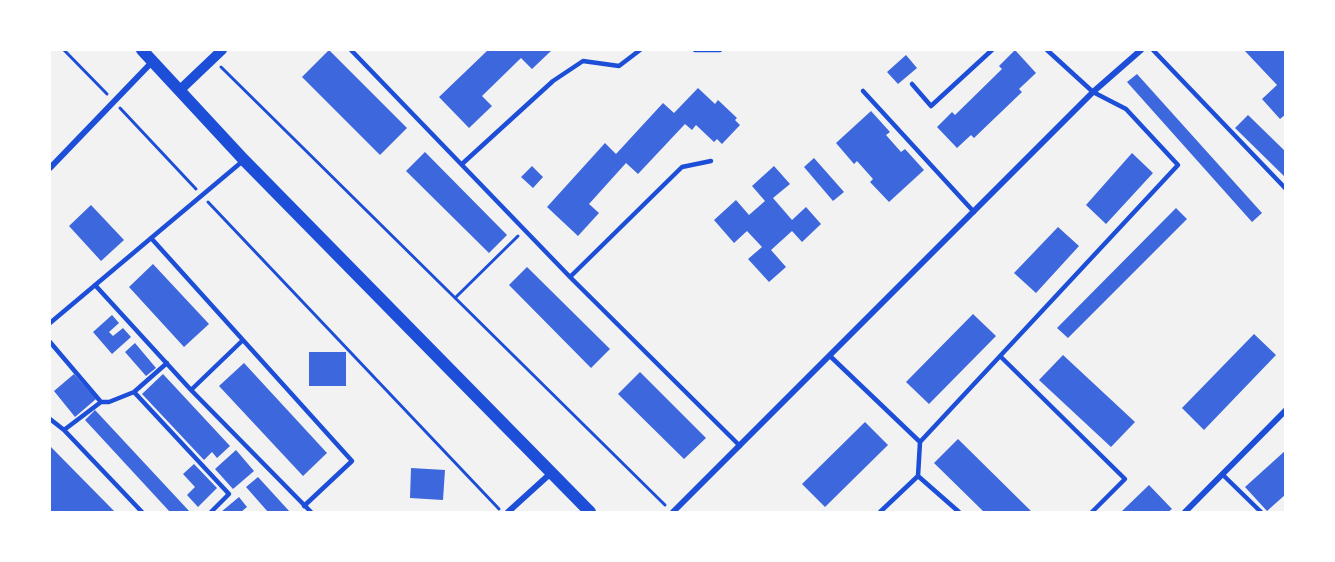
<!DOCTYPE html>
<html>
<head>
<meta charset="utf-8">
<style>
  body { margin:0 }
  #map { position:relative; width:1335px; height:562px; overflow:hidden; background:#f2f2f2; font-family:"Alegreya Sans",sans-serif }
  canvas { display:block }
  .frame { position:absolute; inset:0; border:51px solid #fff; pointer-events:none }
</style>
</head>
<body>
<div id="map">
<canvas width="1335" height="562"></canvas>
<div class="frame"></div>
</div>
<script>
const c = document.querySelector('canvas').getContext('2d');
c.lineJoin = 'round';
function fillPath(path, color) {
  c.fillStyle = color;
  c.fill(path, 'evenodd');
}
function strokePath(path, color, width, dash) {
  c.strokeStyle = color;
  c.lineWidth = width;
  c.lineCap = dash ? 'butt' : 'round';
  c.setLineDash(dash || []);
  c.stroke(path);
}
fillPath(new Path2D(`
  M329 50 407 128 380 155 302 77Z
  M488 50H552L532 69 521 58 482 96 492 106 469 128 439 97Z
  M1015 50 1036 73 1019 89 1022 92 974 138 971 135 957 148 937 127 952 112 955 115 1002 69 999 66Z
  M1244 50H1286V114L1280 119 1262 99 1277 85Z
  M906 55 917 68 898 84 887 72Z
  M1137 74 1262 213 1252 222 1127 82Z
  M698 88 715 104 718 100 737 118 735 120 740 125 722 144 717 139 714 142 696 125 692 130 685 124 638 174 626 163 589 204 599 213 578 236 547 207 605 143 616 154 663 103 674 113Z
  M871 111 890 132 886 135 901 152 905 149 924 170 889 202 870 182 873 179 857 161 854 164 836 143Z
  M1248 115 1286 152V178L1235 128Z
  M425 152 507 235 489 253 406 171Z
  M1132 153 1153 173 1106 224 1086 205Z
  M814 158 844 192 833 201 804 167Z
  M532 166 543 177 533 188 521 177Z
  M774 166 790 184 773 198 792 220 806 207 821 224 802 242 792 231 771 250 786 267 769 282 748 259 762 247 747 231 734 243 714 220 736 200 749 215 765 201 752 186Z
  M91 205 124 240 101 261 69 226Z
  M1176 208 1187 219 1068 338 1057 328Z
  M1058 227 1079 246 1036 293 1014 273Z
  M153 264 209 324 184 347 129 287Z
  M527 267 610 349 591 368 509 285Z
  M973 314 996 336 929 404 906 382Z
  M112 315 119 323 109 332 113 336 123 328 131 337 112 354 93 332Z
  M1254 334 1276 355 1204 430 1182 408Z
  M135 343 156 368 146 376 125 352Z
  M309 352H346V386H309Z
  M1063 355 1135 422 1111 447 1039 380Z
  M244 363 327 453 303 476 219 386Z
  M640 372 706 438 684 459 618 394Z
  M74 374 96 399 75 417 54 391Z
  M163 374 230 446 217 458 212 452 204 460 142 394Z
  M95 410 190 512H170L85 420Z
  M865 422 888 445 825 507 802 484Z
  M958 439 1032 512H984L934 463Z
  M50 446 115 512 50 511Z
  M236 450 254 471 233 489 215 469Z
  M1286 450V494L1267 511 1245 487Z
  M194 464 217 488 198 507 187 495 195 487 183 474Z
  M411 468 445 470 443 500 410 498Z
  M258 477 290 512H268L246 487Z
  M1149 485 1172 509 1168 512H1121Z
  M239 497 247 507 241 512H221Z`), '#3d67dc');
strokePath(new Path2D(`
  M64 50 107 94
  M221 67 665 505
  M120 108 196 189
  M208 202 499 509
  M455 298 518 236`), '#1d4ed8', 3);
strokePath(new Path2D(`
  M351 50 570 277 740 446
  M695 50H720
  M1153 50 1286 189
  M912 84 931 106 992 50
  M863 91 974 212
  M462 164 553 81 583 61 619 66 640 50
  M151 238 352 461 304 506
  M570 277 682 167 711 161
  M95 285 191 390 311 512
  M50 323 244 160
  M50 342 101 402
  M830 356 920 442 1178 165 1126 109 1093 92 1047 50
  M1000 356 1125 479 1092 512
  M191 390 243 340
  M134 392 229 494 211 512
  M50 419 64 430 142 512
  M64 430 101 402H109L134 392 167 363
  M1222 474 1261 512
  M918 476 959 512
  M880 512 918 476 920 442`), '#1d4ed8', 4.5);
strokePath(new Path2D(`
  M50 168 153 61
  M508 512 551 473
  M673 512 1093 92 1141 50
  M1185 512 1286 410`), '#1d4ed8', 6);
strokePath(new Path2D(`
  M181 89 222 50`), '#1d4ed8', 10);
strokePath(new Path2D(`
  M142 50 244 160 590 512`), '#1d4ed8', 12);
</script>
</body>
</html>
